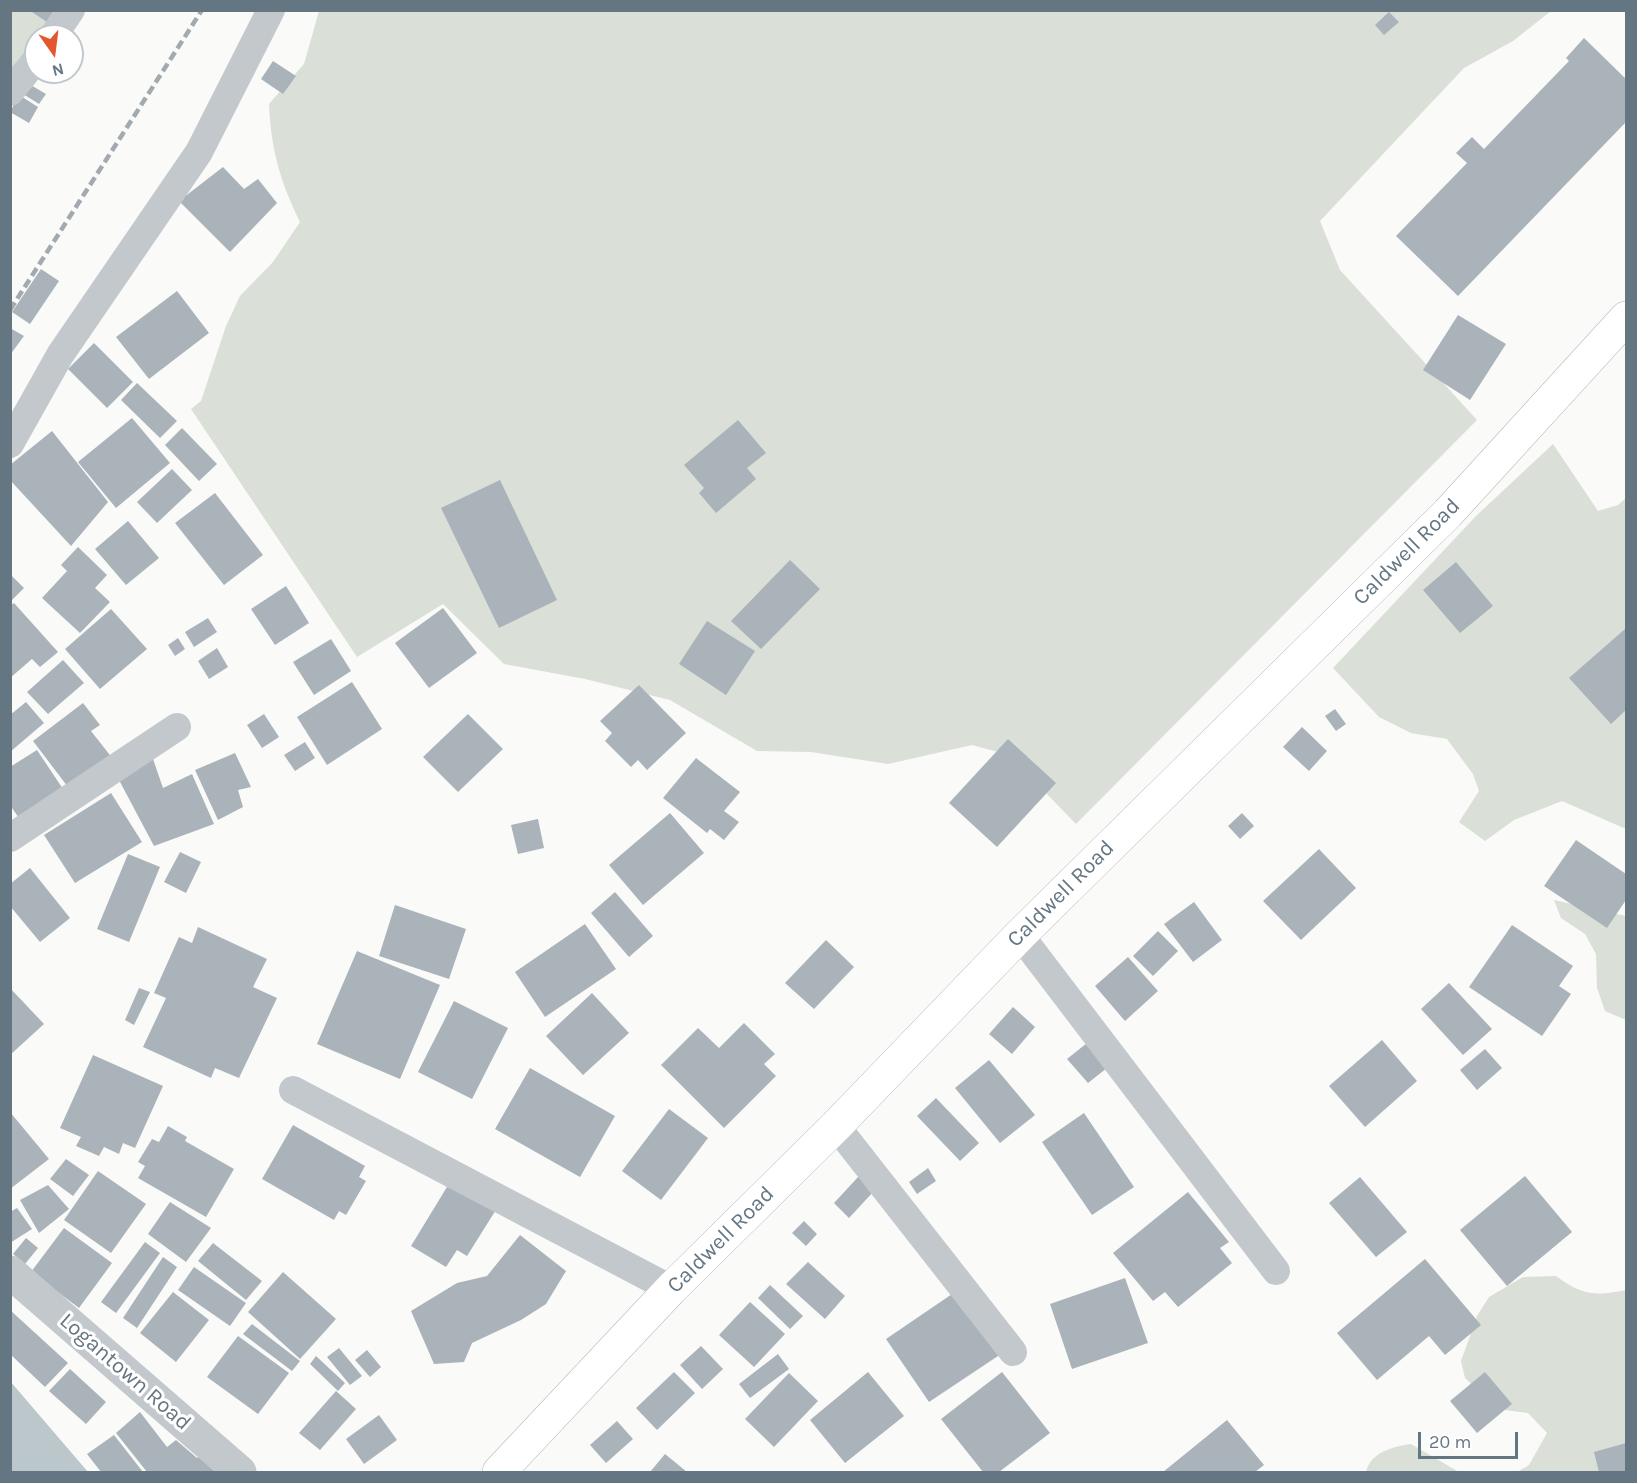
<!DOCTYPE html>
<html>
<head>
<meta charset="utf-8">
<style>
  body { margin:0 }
  #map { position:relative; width:1637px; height:1483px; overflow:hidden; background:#fafaf8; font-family:Karla,sans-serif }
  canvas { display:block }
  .frame { position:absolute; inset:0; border:12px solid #657683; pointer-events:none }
  .north { position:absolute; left:24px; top:24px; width:60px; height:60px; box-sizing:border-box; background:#fff; border:2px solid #c1c8cd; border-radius:50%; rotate:166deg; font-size:16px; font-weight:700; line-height:24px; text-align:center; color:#657683 }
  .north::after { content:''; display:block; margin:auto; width:21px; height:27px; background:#e4572e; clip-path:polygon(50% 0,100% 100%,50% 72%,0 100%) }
  .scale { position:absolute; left:1418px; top:1432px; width:100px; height:27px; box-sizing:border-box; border:3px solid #657683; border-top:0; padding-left:8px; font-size:18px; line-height:21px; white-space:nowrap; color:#657683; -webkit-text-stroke:4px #fff; paint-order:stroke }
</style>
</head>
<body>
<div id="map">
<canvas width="1637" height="1483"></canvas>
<div class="frame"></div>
<div class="north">N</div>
<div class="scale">20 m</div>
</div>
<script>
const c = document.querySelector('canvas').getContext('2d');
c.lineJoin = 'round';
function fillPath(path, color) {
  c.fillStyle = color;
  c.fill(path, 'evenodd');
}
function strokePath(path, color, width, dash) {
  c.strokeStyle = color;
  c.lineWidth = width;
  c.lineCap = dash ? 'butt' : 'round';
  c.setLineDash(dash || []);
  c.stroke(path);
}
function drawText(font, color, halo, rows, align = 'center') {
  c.font = font + ' Karla,sans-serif';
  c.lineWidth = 6;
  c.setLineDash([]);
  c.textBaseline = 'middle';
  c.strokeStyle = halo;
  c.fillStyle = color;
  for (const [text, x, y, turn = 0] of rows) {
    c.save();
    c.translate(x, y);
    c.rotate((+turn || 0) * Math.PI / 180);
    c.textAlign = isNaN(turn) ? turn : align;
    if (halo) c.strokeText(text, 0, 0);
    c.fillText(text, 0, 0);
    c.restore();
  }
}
fillPath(new Path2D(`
  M11 11H64L41 36H36V42L11 70Z
  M319 11H1551L1513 41 1464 68 1320 221 1340 270 1477 420 1076 824 1009 755 972 745 888 764 811 752 757 751 670 700 585 679 504 664 443 604 357 657 191 409 201 401 226 326 240 296 273 262 300 222C280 181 271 150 269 104L304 64Z
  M1553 444 1598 511 1618 505 1626 498V829L1562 801 1514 820 1485 841 1459 822 1479 791 1473 774 1447 739 1411 733 1379 717 1333 668 1476 516Z
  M1554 900 1626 916V1020L1605 1011 1597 988 1596 954 1585 934 1561 918Z
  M1556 1276C1583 1296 1595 1296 1626 1290V1472H1517L1529 1465 1547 1433 1528 1413 1497 1409 1465 1378 1461 1361 1477 1316 1489 1297 1523 1277Z
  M1411 1444 1459 1472H1366C1371 1452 1392 1447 1411 1444Z`), '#dadfd7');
fillPath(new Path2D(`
  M10 1381 88 1472H11Z`), '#bbc7cb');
fillPath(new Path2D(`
  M29 10H54L47 22Z
  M1389 12 1399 22 1384 35 1375 25Z
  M1584 38 1626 79V122L1458 296 1396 236 1467 163 1456 153 1472 137 1484 149 1569 61 1566 58Z
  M273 61 296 76 283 94 261 79Z
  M29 84 46 94 39 104 23 94Z
  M19 95 38 107 29 123 10 112Z
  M223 167 244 189 258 179 277 203 230 252 179 201Z
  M41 269 59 281 30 324 12 312Z
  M177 291 209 333 149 379 116 337Z
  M1458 315 1506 344 1470 400 1423 370Z
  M10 328 24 336 10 355Z
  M94 343 133 382 107 408 68 369Z
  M137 383 177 421 160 438 121 400Z
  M132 418 170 463 116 508 78 462Z
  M738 420 766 453 747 468 756 479 716 513 699 493 704 488 684 465Z
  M182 428 217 464 199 481 165 445Z
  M52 431 108 502 71 546 10 480V465Z
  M172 469 192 490 157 523 137 502Z
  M500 480 557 600 499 628 441 508Z
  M215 493 263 555 224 585 175 523Z
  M128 521 159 558 126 585 95 549Z
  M78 547 107 575 95 588 110 602 80 633 42 598 67 571 61 565Z
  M790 560 820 589 761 649 731 621Z
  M1456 562 1493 606 1460 633 1423 590Z
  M10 574 24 588 10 602Z
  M286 586 309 623 275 645 251 609Z
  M14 603 58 652 40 667 32 659 10 678V606Z
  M443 608 477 653 429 688 395 643Z
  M111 609 147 649 100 689 65 649Z
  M208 618 217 632 194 647 185 632Z
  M707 621 755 651 726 695 679 664Z
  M1625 629 1626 710 1611 724 1569 678Z
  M178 638 185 649 175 656 168 645Z
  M331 639 351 671 314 695 293 662Z
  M217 648 228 667 209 679 198 661Z
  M63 660 84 683 48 714 27 692Z
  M352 682 382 729 327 765 297 717Z
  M639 685 686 733 647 770 638 760 631 767 605 741 612 733 600 721Z
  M26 702 44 723 10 752V715Z
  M83 703 100 725 91 731 113 759 71 791 33 741Z
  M1335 709 1346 724 1336 731 1325 716Z
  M264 714 279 737 262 748 247 725Z
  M468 714 503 749 458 792 423 757Z
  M1302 727 1327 751 1309 771 1283 747Z
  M1008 739 1056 783 997 847 949 803Z
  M305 742 315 758 295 771 284 755Z
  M37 750 65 792 21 821 10 805V767Z
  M235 753 251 787 238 790 243 807 218 820 195 770Z
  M696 758 740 792 724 811 739 822 724 840 710 829 707 833 663 798Z
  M153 759 163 788 192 774 214 824 154 846 119 780Z
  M111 793 142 842 75 883 44 835Z
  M670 813 704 853 643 905 609 865Z
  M1242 813 1254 826 1240 839 1228 826Z
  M538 819 544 848 518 854 511 825Z
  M1576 840 1626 874V900L1607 928 1544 886Z
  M1319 849 1356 888 1301 940 1263 901Z
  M180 852 201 862 186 893 164 882Z
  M128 854 160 867 129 942 97 929Z
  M30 868 70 918 40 942 10 906V884Z
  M615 892 653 936 629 957 591 913Z
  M1194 902 1222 940 1193 962 1164 924Z
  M395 905 466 929 449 979 379 956Z
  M585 924 616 969 545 1017 515 972Z
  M1512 925 1573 966 1559 986 1571 994 1542 1036 1469 987Z
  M198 927 267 959 253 987 277 998 239 1078 215 1068 211 1078 143 1047 166 998 154 993 179 937 192 943Z
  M1158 931 1178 951 1153 976 1133 956Z
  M826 940 854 967 814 1009 785 983Z
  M357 951 440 985 400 1079 317 1044Z
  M1128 957 1158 991 1125 1021 1095 986Z
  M1449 983 1492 1029 1463 1055 1421 1009Z
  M10 988 44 1024 10 1055Z
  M139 988 150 992 134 1025 125 1020Z
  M592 993 629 1033 583 1075 546 1036Z
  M454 1001 508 1028 472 1099 418 1072Z
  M1013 1007 1035 1027 1012 1054 989 1034Z
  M744 1023 775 1054 764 1064 776 1076 724 1128 661 1065 698 1028 719 1048Z
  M1092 1039 1112 1064 1088 1083 1067 1059Z
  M1382 1040 1417 1081 1365 1127 1329 1086Z
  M1485 1049 1502 1068 1477 1090 1460 1070Z
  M93 1055 163 1086 135 1148 123 1143 119 1154 104 1147 99 1156 76 1146 81 1137 60 1128Z
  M989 1060 1035 1115 1000 1143 955 1088Z
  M530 1068 615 1116 580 1177 495 1129Z
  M936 1098 979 1143 960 1161 917 1116Z
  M669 1109 708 1138 661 1200 622 1171Z
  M10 1112 49 1159 10 1189Z
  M1084 1113 1134 1187 1092 1215 1042 1142Z
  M293 1125 365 1166 359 1177 366 1181 346 1215 339 1211 334 1220 262 1179Z
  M168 1126 187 1137 185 1141 234 1169 206 1217 138 1178 145 1166 138 1162 152 1139 159 1142Z
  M66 1159 89 1175 73 1196 50 1179Z
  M928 1168 936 1181 917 1194 909 1182Z
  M98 1171 146 1204 111 1253 64 1220Z
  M859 1176 875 1190 849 1218 834 1203Z
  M1525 1176 1572 1232 1507 1286 1460 1230Z
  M1360 1177 1407 1232 1376 1257 1329 1203Z
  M450 1182 499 1205 467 1256 457 1250 446 1267 411 1246Z
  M48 1185 69 1209 39 1233 20 1200Z
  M1188 1192 1229 1242 1220 1248 1232 1263 1178 1307 1165 1292 1153 1301 1113 1253Z
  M170 1202 211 1228 186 1262 148 1234Z
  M17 1208 32 1229 10 1243V1212Z
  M804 1221 817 1234 806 1246 792 1233Z
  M64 1228 112 1263 79 1308 31 1272Z
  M520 1235 566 1271 546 1304 521 1320 472 1343 464 1362 434 1364 411 1311 457 1283 487 1276Z
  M26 1238 38 1248 25 1264 13 1254Z
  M145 1242 160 1253 116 1313 101 1302Z
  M213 1243 262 1281 246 1300 198 1261Z
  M163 1257 177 1267 137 1328 123 1318Z
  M1425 1259 1481 1325 1445 1355 1429 1336 1377 1380 1337 1333Z
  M808 1262 845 1296 825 1319 786 1284Z
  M194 1267 246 1303 230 1326 178 1290Z
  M283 1272 336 1319 300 1359 248 1312Z
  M1125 1278 1148 1343 1072 1369 1050 1304Z
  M770 1285 803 1316 790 1329 758 1298Z
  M958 1290 1001 1354 929 1402 886 1339Z
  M173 1292 209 1320 176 1362 140 1333Z
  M750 1302 785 1334 754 1367 719 1335Z
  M10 1310 68 1363 45 1387 10 1354Z
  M252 1324 300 1361 292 1371 243 1334Z
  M238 1336 289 1373 258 1414 207 1377Z
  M701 1346 723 1369 702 1389 680 1365Z
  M339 1348 362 1376 350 1385 327 1357Z
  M367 1350 381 1367 370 1377 355 1360Z
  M778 1354 789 1369 750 1398 739 1384Z
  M316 1356 345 1383 338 1391 310 1364Z
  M70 1369 106 1402 86 1424 49 1391Z
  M674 1372 695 1393 657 1430 636 1408Z
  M868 1372 904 1416 845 1463 810 1420Z
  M1002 1372 1050 1433 999 1472H983L941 1419Z
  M1485 1372 1512 1404 1477 1433 1450 1401Z
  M789 1373 818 1401 774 1447 745 1419Z
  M336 1391 356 1409 320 1450 299 1433Z
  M140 1412 167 1447 176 1440 197 1458 201 1455 218 1472H147L116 1433Z
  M379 1415 397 1440 364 1464 346 1439Z
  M1227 1420 1264 1465 1255 1472H1163Z
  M617 1421 633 1439 606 1463 590 1445Z
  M114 1435 143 1472H101L87 1454Z
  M1626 1443V1472H1599L1594 1452Z
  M665 1454 687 1472H650Z`), '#aab3b9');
const secondary = new Path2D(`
  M499 1472 671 1289 836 1126 1020 935 1448 513 1626 318`);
strokePath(secondary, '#b3babf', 34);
strokePath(new Path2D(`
  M53 36 71 10
  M10 92 36 60
  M10 444 60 355 199 152 271 10
  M10 838 177 727
  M1020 935 1276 1271
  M293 1090 671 1289
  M836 1126 1013 1352`), '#c3c8cc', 28);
strokePath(new Path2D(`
  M10 1272 240 1472`), '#c3c8cc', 33);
strokePath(secondary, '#fff', 33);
strokePath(new Path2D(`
  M10 310 202 10`), '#a2aab0', 4.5, [9, 4.5]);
drawText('22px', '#657683', '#fff', [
  ["Caldwell Road",1407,552,-45],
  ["Caldwell Road",1061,894,-45],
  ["Caldwell Road",721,1240,-45],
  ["Logantown Road",125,1372,41]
]);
</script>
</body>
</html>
